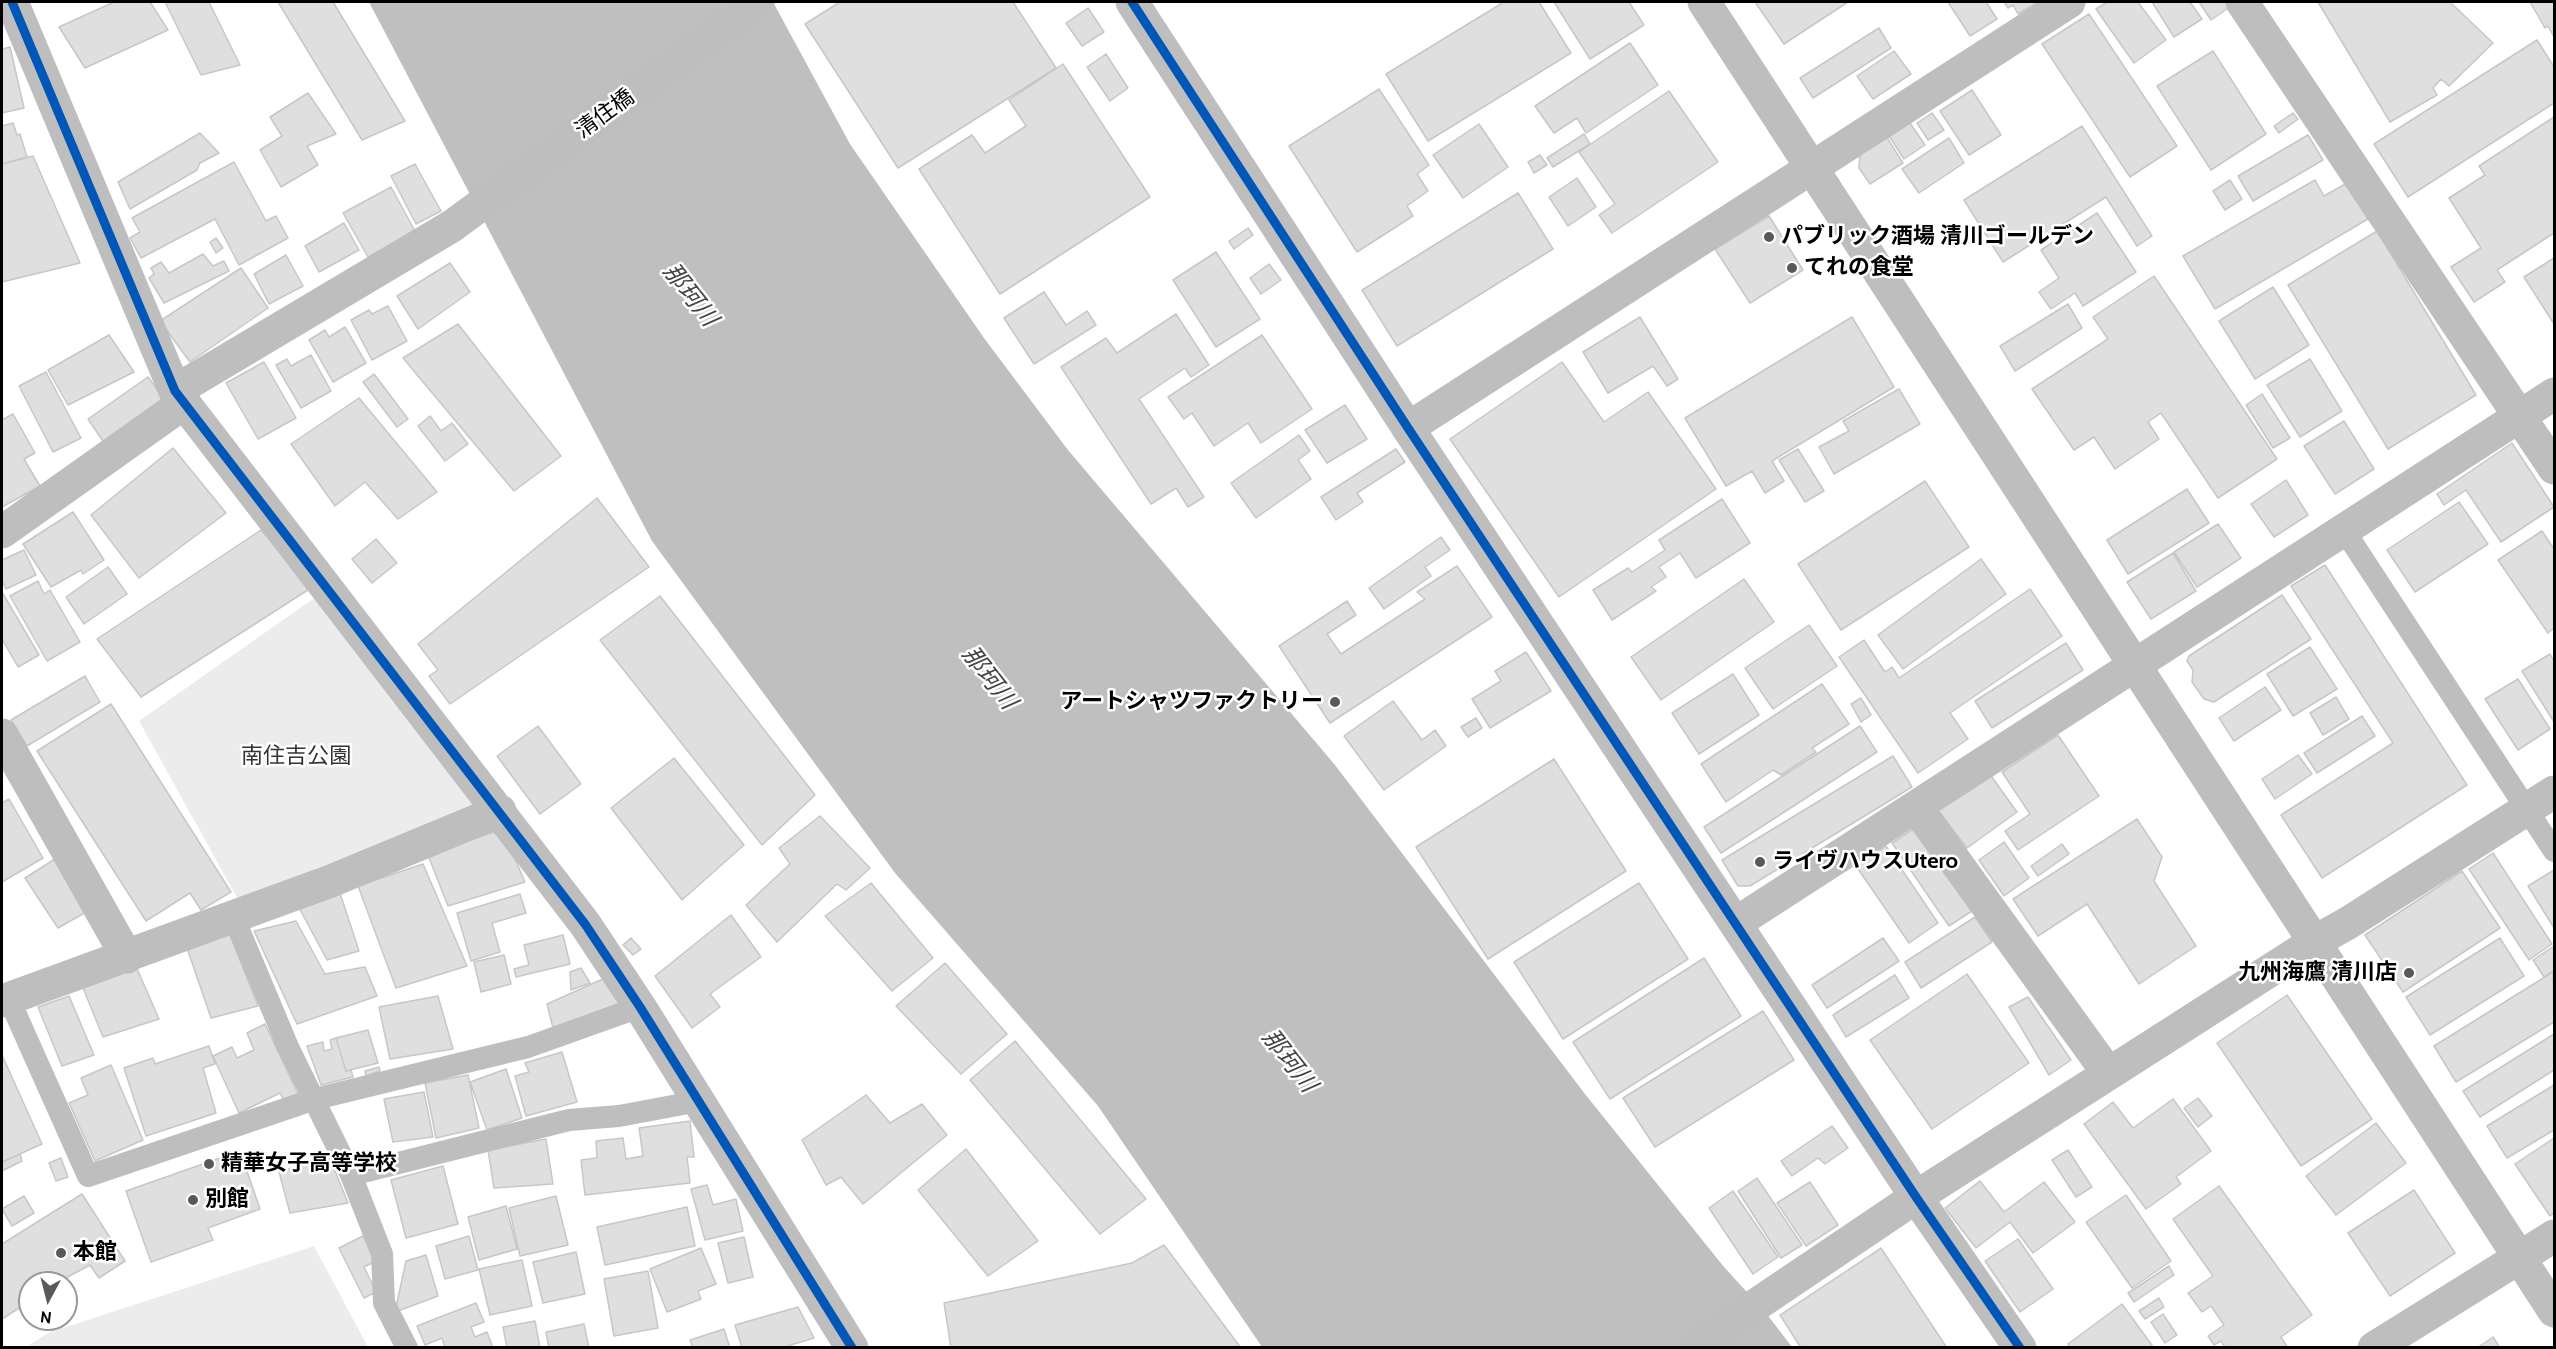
<!DOCTYPE html>
<html>
<head>
<meta charset="utf-8">
<style>
  body { margin:0 }
  #map { position:relative; width:2556px; height:1349px; overflow:hidden; background:#fff; font-family:Cabin,sans-serif }
  canvas { display:block }
  .frame { position:absolute; inset:0; border:3px solid #000; pointer-events:none }
  .north { position:absolute; left:18px; top:1271px; width:60px; height:60px; box-sizing:border-box; background:#fff; border:2px solid #999; border-radius:50%; rotate:187deg; font-size:16px; font-weight:700; line-height:24px; text-align:center; color:#000 }
  .north::after { content:''; display:block; margin:auto; width:21px; height:27px; background:#595959; clip-path:polygon(50% 0,100% 100%,50% 72%,0 100%) }
</style>
</head>
<body>
<div id="map">
<canvas width="2556" height="1349"></canvas>
<div class="frame"></div>
<div class="north">N</div>
</div>
<script>
const c = document.querySelector('canvas').getContext('2d');
c.lineJoin = 'round';
function fillPath(path, color) {
  c.fillStyle = color;
  c.fill(path, 'evenodd');
}
function strokePath(path, color, width, dash) {
  c.strokeStyle = color;
  c.lineWidth = width;
  c.lineCap = dash ? 'butt' : 'round';
  c.setLineDash(dash || []);
  c.stroke(path);
}
function drawText(font, color, halo, rows, align = 'center') {
  c.font = font + ' Cabin,"Noto Sans JP",sans-serif';
  c.lineWidth = 5;
  c.setLineDash([]);
  c.textBaseline = 'middle';
  c.strokeStyle = halo;
  c.fillStyle = color;
  for (const [text, x, y, turn = 0] of rows) {
    c.save();
    c.translate(x, y);
    c.rotate((+turn || 0) * Math.PI / 180);
    c.textAlign = isNaN(turn) ? turn : align;
    if (halo) c.strokeText(text, 0, 0);
    c.fillText(text, 0, 0);
    c.restore();
  }
}
fillPath(new Path2D(`
  M320 594 488 807 240 903 139 721Z
  M314 1246 368 1347H26L48 1333Z`), '#ececec');
fillPath(new Path2D(`
  M369 2H773L850 144 984 338 1068 450 1335 765 1585 1094 1724 1267 1766 1313 1792 1347H1262L1098 1106 895 873 652 541Z`), '#bfbfbf');
const building = new Path2D(`
  M114 2H150L168 30 85 68 59 27Z
  M165 2H209L240 65 201 75Z
  M278 2H333L405 121 362 140Z
  M840 2H1013L1056 68 898 168 805 24Z
  M1504 2H1539L1571 53 1428 141 1386 74Z
  M1554 2H1629L1644 25 1590 59Z
  M1755 2H1848L1784 44Z
  M1948 2H1986L1997 19 1970 36Z
  M2004 2H2038L2018 14 2013 5 2008 8Z
  M2107 2H2138L2166 40 2134 63 2096 9Z
  M2152 2H2190L2202 19 2174 37Z
  M2199 2H2233L2234 4 2211 20Z
  M2318 2H2450L2493 43 2449 86 2441 79 2433 88 2437 95 2390 122Z
  M2530 2H2554V37L2548 26 2545 28Z
  M1088 8 1104 32 1082 46 1066 23Z
  M2089 14 2177 146 2130 177 2042 44Z
  M1879 28 1891 48 1813 98 1800 78Z
  M2537 40 2554 67V103L2408 197 2374 144Z
  M1630 43 1658 85 1586 133 1577 118 1554 133 1535 106Z
  M10 47 24 108 2 113V49Z
  M1894 51 1911 74 1873 99 1857 76Z
  M2213 51 2266 134 2211 170 2157 86Z
  M1106 54 1128 88 1110 101 1087 67Z
  M1063 64 1150 197 1000 294 919 169 972 135 985 153 1026 126 1009 100Z
  M1379 89 1429 165 1417 174 1428 191 1407 206 1413 216 1357 252 1289 146Z
  M1972 90 2001 135 1969 155 1940 111Z
  M1669 91 1718 162 1612 233 1599 215 1615 204 1579 152Z
  M308 93 336 134 307 146 318 165 281 187 260 150 282 136 270 117Z
  M1932 113 1944 130 1928 140 1917 123Z
  M2293 113 2298 119 2279 133 2274 126Z
  M2554 117V233L2497 270 2505 282 2474 302 2451 267 2481 248 2449 198 2485 175 2479 166Z
  M13 123 17 135 20 134 27 157 2 164V126Z
  M1910 123 1925 145 1904 159 1889 136Z
  M1479 124 1508 167 1463 198 1433 155Z
  M2082 126 2152 236 2137 246 2106 197 2003 262 1964 200Z
  M200 133 219 153 200 163 197 170 130 209 118 182Z
  M1584 134 1590 144 1553 167 1547 158Z
  M2308 135 2323 160 2253 201 2238 176Z
  M1886 136 1903 163 1870 184 1859 168 1860 153Z
  M1949 138 1964 163 1919 193 1902 169Z
  M1540 155 1547 165 1534 173 1528 162Z
  M33 156 80 263 2 282V164Z
  M234 162 266 221 276 216 288 238 239 265 215 219 141 258 130 238 140 232 132 218Z
  M415 164 441 211 416 224 391 176Z
  M1577 178 1596 207 1568 226 1549 197Z
  M2230 180 2242 199 2225 210 2213 191Z
  M2315 180 2324 196 2347 183 2368 219 2215 309 2183 256Z
  M391 187 415 231 368 257 343 213Z
  M1518 193 1553 249 1397 346 1362 290Z
  M2097 213 2136 272 2083 306 2075 293 2051 309 2039 292 2059 278 2041 250Z
  M1769 216 1803 270 1750 303 1715 249Z
  M344 223 359 250 319 272 305 246Z
  M1248 228 1253 235 1234 249 1229 241Z
  M2377 231 2476 395 2388 449 2288 285Z
  M216 238 223 248 216 253 210 242Z
  M1216 252 1260 319 1216 347 1173 280Z
  M203 254 213 266 224 261 229 271 164 303 149 278 154 274 151 268 161 262 169 273Z
  M286 255 303 286 269 304 254 274Z
  M2554 258V324L2524 277Z
  M450 263 470 292 418 329 397 296Z
  M1269 264 1281 280 1261 294 1250 278Z
  M241 268 268 308 190 362 160 321Z
  M2154 276 2277 459 2218 498 2161 413 2148 422 2159 439 2115 469 2094 437 2074 450 2032 389 2108 339 2093 317Z
  M2273 287 2309 345 2255 379 2219 321Z
  M1044 292 1066 325 1087 311 1096 325 1034 364 1004 318Z
  M2068 304 2082 328 2015 371 2000 346Z
  M388 306 407 341 372 360 351 320 369 310 372 314Z
  M1176 314 1209 365 1191 377 1185 368 1139 399 1204 497 1188 507 1176 488 1151 504 1061 367 1106 338 1117 353Z
  M1640 317 1678 379 1667 386 1653 366 1608 393 1583 352Z
  M1852 317 1894 387 1772 461 1784 481 1765 493 1752 471 1726 486 1685 418Z
  M458 324 561 456 514 491 403 358Z
  M345 327 366 363 333 382 309 340 325 330 329 337Z
  M109 335 134 372 68 405 48 370Z
  M1262 335 1312 409 1261 443 1248 423 1214 446 1192 413 1184 419 1168 397Z
  M311 355 331 391 301 408 276 365 287 359 291 366Z
  M2310 359 2342 411 2300 437 2267 385Z
  M264 362 296 418 258 439 226 383Z
  M1562 362 1604 422 1648 392 1716 489 1559 597 1450 439Z
  M46 372 81 438 53 452 19 386Z
  M374 374 408 419 397 427 363 382Z
  M148 377 167 403 107 447 88 419Z
  M1899 389 1920 424 1834 474 1819 447 1849 431 1843 421Z
  M2262 394 2290 438 2273 448 2246 405Z
  M359 398 437 492 398 519 365 482 335 506 291 444Z
  M1345 405 1367 439 1327 463 1305 430Z
  M13 414 35 453 24 459 40 486 2 507V420Z
  M430 416 441 431 452 423 468 444 445 461 418 426Z
  M2344 421 2374 469 2335 494 2304 446Z
  M1299 435 1310 451 1298 460 1311 479 1256 518 1231 483Z
  M2512 443 2554 507 2501 542 2466 490 2444 505 2437 494Z
  M173 448 226 513 139 578 91 515Z
  M1396 449 1405 462 1357 493 1363 502 1336 520 1321 497Z
  M1798 449 1824 491 1805 502 1779 460Z
  M2286 480 2308 515 2274 537 2251 504Z
  M1925 481 1969 547 1841 630 1798 564Z
  M2187 489 2209 523 2128 574 2107 540Z
  M597 498 649 567 450 704 429 676 438 670 418 644Z
  M1722 499 1750 543 1696 578 1680 553 1659 567 1666 577 1651 587 1656 591 1612 620 1593 590 1628 568 1632 572 1665 550 1659 540Z
  M2459 502 2488 544 2415 592 2387 550Z
  M73 512 104 560 83 574 81 570 51 587 23 544Z
  M2218 524 2241 558 2197 587 2174 552Z
  M261 530 311 588 141 697 97 639Z
  M2542 531 2554 549V628L2548 633 2498 560Z
  M1441 537 1450 550 1425 567 1431 576 1384 609 1369 588Z
  M376 539 397 563 372 583 352 559Z
  M24 550 36 575 6 589 2 580V560Z
  M2173 553 2196 591 2151 619 2127 582Z
  M1981 559 2006 594 1903 669 1878 635Z
  M2325 565 2467 785 2322 878 2281 815 2393 743 2291 586Z
  M1457 566 1492 617 1330 723 1279 646 1347 601 1356 615 1327 634 1341 654 1425 599 1417 592Z
  M108 567 127 594 84 624 66 597Z
  M1744 579 1774 622 1661 700 1631 657Z
  M38 581 44 594 50 590 80 642 47 661 10 596Z
  M2030 589 2062 636 1950 713 1968 739 1918 773 1839 657 1864 640 1885 672 1892 667 1899 678Z
  M2 592 39 655 18 667 2 639Z
  M2282 595 2311 639 2214 702 2204 699 2192 682 2193 670 2187 661 2189 656Z
  M660 596 815 795 762 845 600 640Z
  M1809 625 1837 666 1773 709 1745 668Z
  M2066 643 2083 670 1992 728 1975 701Z
  M2310 647 2337 689 2293 716 2267 674Z
  M1526 652 1551 691 1490 728 1472 699 1501 681 1495 671Z
  M2550 654 2554 661V722L2522 671Z
  M1733 674 1759 715 1699 754 1672 713Z
  M85 676 100 702 27 746 11 720Z
  M2518 679 2550 729 2518 750 2485 699Z
  M1822 684 1849 724 1812 748 1816 752 1781 775 1773 770 1726 802 1701 764Z
  M2265 687 2281 710 2234 741 2219 718Z
  M2336 697 2349 719 2323 735 2310 713Z
  M1861 698 1871 715 1861 722 1851 704Z
  M1393 701 1422 740 1435 730 1446 746 1384 790 1344 736Z
  M111 704 231 892 201 910 190 893 146 921 37 751Z
  M2362 716 2375 736 2317 773 2304 753Z
  M1476 718 1482 728 1468 737 1461 727Z
  M538 726 581 784 540 814 497 756Z
  M1860 726 1877 752 1721 853 1704 827Z
  M2058 735 2099 796 2018 850 2005 831 2030 814 2002 772Z
  M2298 755 2312 774 2275 799 2262 779Z
  M1893 756 1912 787 1750 886H1738L1722 860Z
  M674 758 744 845 682 900 611 808Z
  M1554 759 1626 871 1488 959 1416 847Z
  M1989 773 2017 812 1967 848 1938 810Z
  M9 799 43 858 2 882V803Z
  M820 816 870 868 846 890 837 884 777 942 746 905 790 864 779 848Z
  M2137 819 2162 857 2154 881 2196 946 2139 984 2087 904 2038 936 2013 899Z
  M1915 828 1972 911 1949 926 1892 843Z
  M502 829 525 882 448 906 428 855Z
  M2004 842 2029 878 2004 896 1979 860Z
  M2062 844 2069 854 2038 876 2031 866Z
  M1886 846 1938 923 1909 943 1856 866Z
  M2493 853 2552 944 2529 960 2469 869Z
  M58 857 88 911 58 928 25 878Z
  M423 864 467 966 396 988 358 886Z
  M2554 870V928L2528 886Z
  M2462 871 2500 928 2403 992 2365 935Z
  M871 883 933 958 892 991 825 916Z
  M1639 883 1688 959 1563 1039 1514 962Z
  M339 890 359 951 327 960 297 904Z
  M520 894 526 913 492 923 500 952 471 961 457 913Z
  M731 915 761 957 710 994 720 1007 692 1028 655 976Z
  M1975 917 1992 942 1921 988 1905 962Z
  M296 921 325 974 365 967 377 996 297 1024 254 931Z
  M229 932 258 1006 211 1018 187 948Z
  M563 935 570 964 516 977 514 969 529 965 524 945Z
  M631 938 641 949 633 955 623 945Z
  M1883 938 1899 961 1827 1008 1812 985Z
  M2500 938 2524 976 2430 1035 2406 997Z
  M2554 946V970L2544 977 2533 960Z
  M504 955 511 984 481 992 474 962Z
  M1704 958 1741 1016 1610 1099 1573 1042Z
  M945 963 1007 1034 961 1074 896 1006Z
  M135 964 159 1019 103 1037 81 983Z
  M581 968 590 983 571 990 570 972Z
  M2553 972 2554 1022 2456 1082 2434 1046Z
  M1967 974 2029 1063 1932 1129 1870 1040Z
  M1895 975 1909 998 1846 1037 1833 1015Z
  M605 978 620 1003 553 1028 547 1004Z
  M2287 995 2372 1119 2301 1166 2217 1043Z
  M69 996 94 1055 62 1066 38 1007Z
  M438 996 453 1049 390 1059 379 1007Z
  M2028 997 2071 1060 2049 1075 2009 1007Z
  M1763 1011 1794 1060 1655 1147 1623 1098Z
  M265 1024 298 1094 284 1100 280 1093 239 1113 213 1056 232 1047 237 1058 254 1050 247 1033Z
  M368 1030 378 1063 346 1071 336 1038Z
  M2554 1034V1070L2480 1117 2463 1091Z
  M336 1038 346 1071 351 1070 353 1077 321 1085 307 1046 323 1042 324 1051 332 1049 330 1040Z
  M1015 1041 1146 1199 1100 1234 970 1080Z
  M209 1046 215 1064 203 1068 216 1113 146 1136 124 1068 153 1058 155 1064Z
  M562 1052 577 1102 526 1116 515 1076 529 1072 525 1063Z
  M2 1055 42 1144 2 1162Z
  M111 1065 143 1140 95 1161 69 1103 88 1095 81 1078Z
  M379 1067 380 1071 366 1076 365 1071Z
  M506 1069 522 1118 487 1130 470 1082Z
  M468 1075 479 1128 436 1138 425 1083Z
  M2554 1085V1130L2507 1158 2487 1126Z
  M424 1092 433 1137 393 1142 384 1099Z
  M866 1095 890 1123 922 1104 947 1135 863 1204 841 1177 826 1185 802 1140Z
  M2198 1098 2212 1116 2198 1127 2184 1108Z
  M2173 1099 2211 1151 2176 1177 2181 1184 2146 1209 2084 1124 2113 1102 2133 1128Z
  M690 1121 694 1157H687L690 1183 585 1195 581 1160 597 1158 596 1141 623 1138 626 1159 643 1156 639 1128Z
  M2376 1123 2406 1163 2336 1215 2306 1176Z
  M1832 1126 1848 1148 1825 1164 1818 1158 1792 1176 1781 1161Z
  M2554 1138V1213L2550 1216 2515 1164Z
  M546 1139 553 1184 494 1188 488 1150Z
  M966 1149 1038 1241 988 1276 918 1190Z
  M2068 1150 2092 1187 2076 1197 2052 1160Z
  M240 1151 260 1209 208 1228 213 1240 151 1262 126 1191Z
  M20 1154 22 1161 2 1171V1162Z
  M329 1156 348 1203 290 1213 279 1172Z
  M61 1158 68 1177 56 1181 49 1163Z
  M443 1166 458 1224 406 1238 391 1180Z
  M1757 1178 1802 1245 1781 1258 1738 1191Z
  M1980 1181 2004 1212 2044 1182 2075 1222 2033 1253 2010 1222 1976 1248 1945 1208Z
  M1810 1182 1838 1225 1806 1246 1777 1203Z
  M707 1185 713 1205 736 1199 743 1231 705 1240 691 1189Z
  M2219 1186 2312 1315 2281 1337 2288 1348H2225L2221 1341 2214 1345 2208 1336 2224 1325 2211 1306 2202 1312 2188 1293 2213 1276 2173 1219Z
  M2414 1190 2455 1253 2390 1296 2348 1233Z
  M1733 1191 1778 1257 1753 1274 1709 1208Z
  M82 1194 125 1261 99 1278 90 1265 60 1281 61 1283H30V1301L2 1319V1244Z
  M2126 1195 2171 1261 2132 1288 2086 1222Z
  M24 1196 34 1213 12 1226 2 1209Z
  M556 1196 568 1245 520 1256 509 1208Z
  M506 1206 517 1249 479 1260 468 1217Z
  M687 1207 695 1246 605 1265 597 1227Z
  M363 1236 376 1261 364 1267 376 1292 364 1298 339 1248Z
  M469 1236 478 1270 445 1279 436 1246Z
  M744 1237 753 1277 728 1283 718 1243Z
  M2018 1239 2053 1289 2020 1312 1985 1261Z
  M1164 1245 1241 1348H951L944 1303 1132 1263Z
  M701 1248 716 1284 698 1291 701 1299 667 1312 650 1269Z
  M1881 1248 1947 1348H1801L1780 1315Z
  M576 1252 585 1294 543 1303 533 1262Z
  M426 1255 438 1296 395 1312 406 1261Z
  M522 1260 532 1306 490 1315 479 1269Z
  M2169 1266 2174 1275 2134 1302 2128 1293Z
  M648 1271 658 1328 614 1336 604 1279Z
  M2159 1298 2164 1307 2145 1319 2139 1311Z
  M476 1303 484 1322 471 1327 475 1337 487 1332 493 1348H445L442 1338 425 1345 417 1326Z
  M2122 1304 2154 1348H2070L2068 1344Z
  M798 1307 814 1338 781 1348H742L735 1325Z
  M2163 1314 2177 1335 2165 1343 2151 1322Z
  M535 1321 540 1348H507L503 1327Z
  M584 1324 589 1348H549L546 1332Z
  M724 1329 730 1348H693L690 1340Z
  M2493 1337 2500 1348H2477Z`);
fillPath(building, '#dfdfdf');
strokePath(building, '#c7c7c7', 1.5);
strokePath(new Path2D(`
  M2344 530 2554 851
  M234 918 288 1047 351 1175 382 1254 384 1303 407 1348
  M9 999 88 1176 315 1099 528 1047 640 1007
  M351 1175 569 1120 619 1116 699 1101`), '#bebebe', 22);
strokePath(new Path2D(`
  M12 2 175 391 585 924 640 1007 852 1348
  M2242 2 2554 468
  M175 391 452 226 758 2
  M1408 428 2069 2
  M2 532 184 403
  M2 735 127 957
  M1916 807 2108 1073
  M1736 923 2554 394
  M2 1001 331 881 500 811
  M1692 1348 1916 1197 2316 941 2348 923 2554 792
  M2374 1348 2554 1236`), '#bebebe', 33);
strokePath(new Path2D(`
  M1132 2 1408 428 1916 1197 2020 1348
  M1704 2 2554 1311`), '#bebebe', 33);
strokePath(new Path2D(`
  M12 2 175 391 585 924 640 1007 852 1348
  M1132 2 1408 428 1916 1197 2020 1348`), '#0057b8', 9);
for (const [x, y, r, color] of [
  [1769,237,6,"#595959"],
  [1792,268,6,"#595959"],
  [1335,702,6,"#595959"],
  [1760,862,6,"#595959"],
  [2409,973,6,"#595959"],
  [209,1164,6,"#595959"],
  [193,1200,6,"#595959"],
  [61,1253,6,"#595959"]
]) {
  const dot = new Path2D();
  dot.arc(x, y, r, 0, 2 * Math.PI);
  c.fillStyle = color;
  c.fill(dot);
  strokePath(dot, '#fff', 2);
}
drawText('22px', '#000', '#fff', [
  ["清住橋",605,114,-36]
]);
drawText('bold 22px', '#000', '#fff', [
  ["パブリック酒場 清川ゴールデン",1781,237],
  ["てれの食堂",1804,268],
  ["アートシャツファクトリー",1323,702,"right"],
  ["ライヴハウスUtero",1772,862],
  ["九州海鷹 清川店",2397,973,"right"],
  ["精華女子高等学校",221,1164],
  ["別館",205,1200],
  ["本館",73,1253]
], 'left');
drawText('22px', '#333', '#fff', [
  ["南住吉公園",296,757]
]);
drawText('italic 24px', '#444', '#fff', [
  ["那珂川",690,295,52],
  ["那珂川",989,678,52],
  ["那珂川",1289,1061,52]
]);
</script>
</body>
</html>
